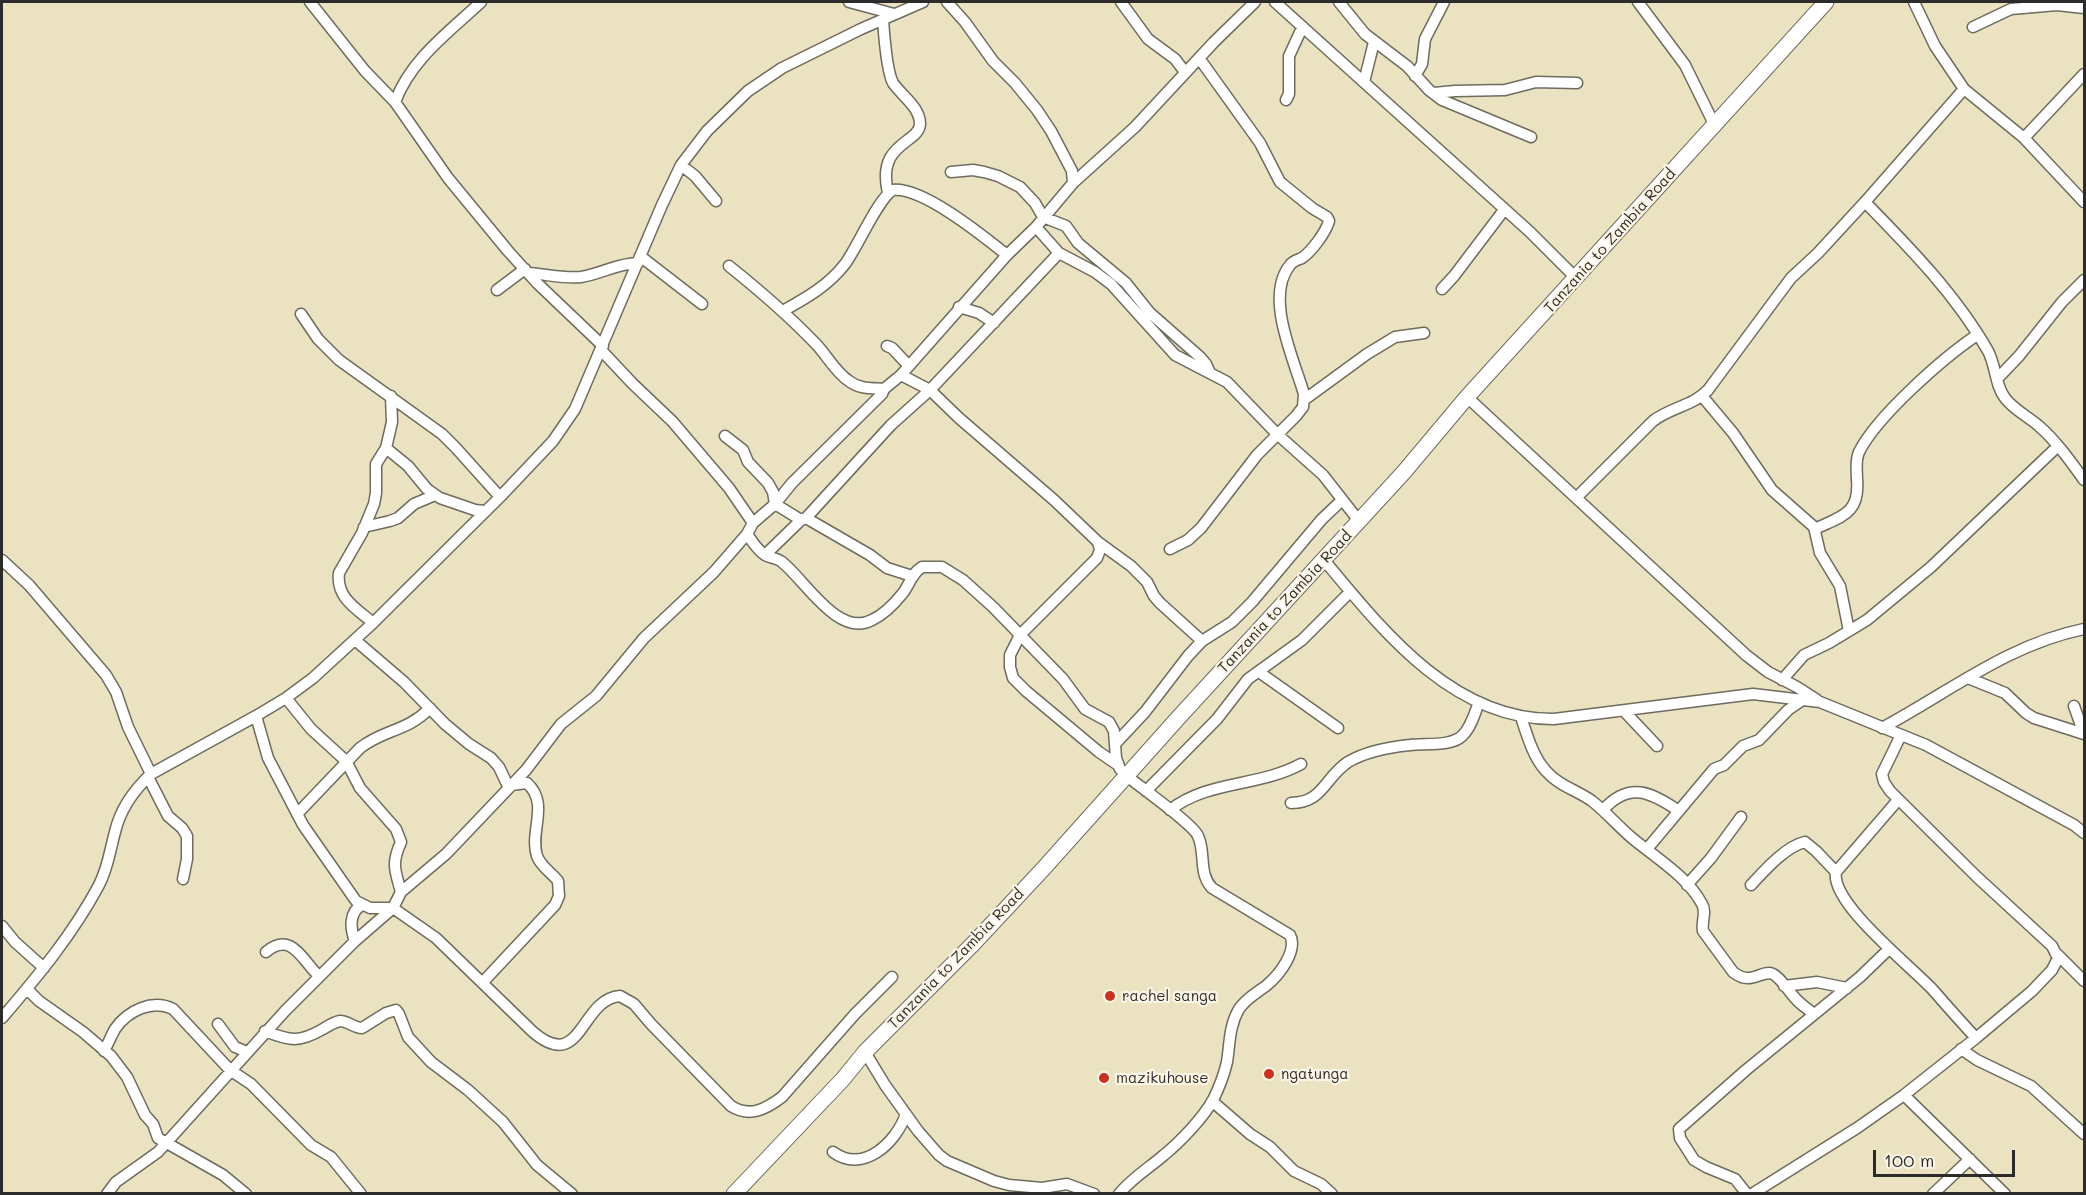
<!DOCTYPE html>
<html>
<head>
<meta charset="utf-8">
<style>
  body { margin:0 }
  #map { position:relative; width:2086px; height:1195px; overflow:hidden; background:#eae2c0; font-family:Mali,sans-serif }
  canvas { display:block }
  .frame { position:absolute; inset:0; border:3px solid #2b2b2b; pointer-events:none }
  .scale { position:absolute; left:1873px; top:1150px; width:142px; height:27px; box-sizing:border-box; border:3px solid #2b2b2b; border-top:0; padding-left:8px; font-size:18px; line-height:21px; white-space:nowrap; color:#2b2b2b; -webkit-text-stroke:4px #fcf5e5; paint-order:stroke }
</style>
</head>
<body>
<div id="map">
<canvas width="2086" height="1195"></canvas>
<div class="frame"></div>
<div class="scale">100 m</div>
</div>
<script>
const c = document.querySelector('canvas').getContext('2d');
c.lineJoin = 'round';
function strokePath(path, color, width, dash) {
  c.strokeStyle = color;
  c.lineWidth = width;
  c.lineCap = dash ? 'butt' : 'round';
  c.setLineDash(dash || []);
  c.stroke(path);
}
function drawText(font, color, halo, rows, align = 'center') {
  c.font = font + ' Mali,sans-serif';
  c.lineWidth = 4.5;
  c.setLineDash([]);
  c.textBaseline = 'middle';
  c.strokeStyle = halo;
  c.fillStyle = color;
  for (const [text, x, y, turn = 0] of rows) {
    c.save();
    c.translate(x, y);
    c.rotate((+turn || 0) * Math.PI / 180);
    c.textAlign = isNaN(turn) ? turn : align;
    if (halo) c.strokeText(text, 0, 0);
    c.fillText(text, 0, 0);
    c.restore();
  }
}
const minor = new Path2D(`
  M310 2 365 71 395 102 448 178 508 251 537 283 603 346
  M849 2 894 14
  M947 2 965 22 993 61 1015 83 1037 110 1051 131 1072 171 1073 183
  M1121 2 1148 39 1175 59 1185 72
  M1275 2 1530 232 1576 278
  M1339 2 1365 34 1407 66 1429 90 1442 100 1531 137
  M1638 2 1685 65 1715 126
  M1914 2 1935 46 1964 89 2024 138 2084 202
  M883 20C884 34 887 72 893 83 902 96 920 107 920 124 919 144 876 142 888 193
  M1973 27 2011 9 2057 5 2084 8
  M1415 76 1422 64 1425 39 1444 2
  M1364 82 1374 42
  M1434 93 1455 91 1505 90 1536 82 1577 83
  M1286 100 1289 94V56L1302 28
  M395 102C411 59 449 32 481 2
  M2024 138 2084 74
  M681 165 695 176 716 201
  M951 172 973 170 984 172 998 176 1020 187 1035 203 1043 217 1066 226 1078 243 1126 283 1150 313 1200 357 1206 364 1210 373
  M1865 202C1910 248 1956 295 1988 351 1996 366 1995 385 2005 398 2014 410 2029 417 2040 427 2057 442 2071 462 2084 480
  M1036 227 1059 253 1095 272 1111 284 1175 355 1227 382 1277 434 1323 475 1359 521
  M640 256 702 304
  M729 266C759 290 788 315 815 343 827 355 835 372 849 381 859 389 871 388 884 389
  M528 273C546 274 564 279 581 277 601 274 618 263 638 263
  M1442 289 1454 276 1504 210
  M497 290 525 269
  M959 307 979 313 994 323
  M783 311C806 298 828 286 845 264 857 248 879 197 893 190 923 187 983 236 1007 255
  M301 314 318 339 339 360 442 434 456 448 500 497
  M887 346 892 348 909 366
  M601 350 632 383 672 421 729 488 753 523
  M901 375 930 390 959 418 1054 500 1098 542 1100 550 1097 558 1020 635 1010 655V667L1013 678 1026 691 1099 752 1118 765
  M1998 378 2019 356 2062 302 2084 280
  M1702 396 1733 433 1772 490 1814 527 1820 553 1840 586 1849 631
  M1467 397 1746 655 1768 672 1797 687 1817 700
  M1304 400 1367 354 1395 337 1424 333
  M725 436 743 450 748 462 768 483 773 492 775 504 801 520 806 518 870 555 887 568 912 576
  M386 448 408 466 427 489 440 498 475 510 485 511
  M1577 497 1653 421C1671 407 1693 406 1708 390L1791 278 1818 253 1865 202 1964 89
  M806 518 891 425 930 390 1059 253
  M364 527 390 521 398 518 414 504 435 495
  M1815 529C1842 516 1860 514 1857 479 1857 470 1855 461 1859 452 1877 416 1943 358 1977 335
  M747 534C752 541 757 550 765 555 770 558 777 558 782 562 805 580 838 638 872 620 883 615 895 603 903 593 910 584 911 574 922 567H942L963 580 993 607 1063 679 1085 709 1109 722 1114 731 1116 758 1120 769 1127 776C1140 787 1193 824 1198 836 1206 853 1198 873 1212 888L1290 935C1298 951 1279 975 1267 985 1257 993 1246 998 1239 1009 1229 1026 1230 1043 1227 1062 1224 1075 1219 1088 1213 1100 1203 1118 1180 1142 1164 1155 1149 1168 1132 1178 1119 1194
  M1098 542 1131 566 1147 582 1154 596 1160 603 1202 641
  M1170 549 1188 540 1201 528 1257 455 1296 416 1303 407 1304 394C1294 359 1264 297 1290 265 1293 261 1297 260 1302 258 1312 251 1326 232 1329 221L1327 217 1312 208 1280 182 1260 143 1199 58
  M765 555 801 520
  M2 560 29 585 106 675 116 692 128 727 151 774
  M1324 560C1383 631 1453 720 1554 719L1753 694 1820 702 1926 745 2074 825 2084 833
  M373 623C356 608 336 598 339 573L362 533 374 504 376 493V464L386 448 392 422 391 396
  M355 640 404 682 445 724 469 744 491 758 499 767 507 784 511 785 527 783C550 804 529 831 537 856 541 867 552 873 558 881L559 896 555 905 483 982
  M1259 672 1338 728
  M1968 678 2005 693 2026 713 2034 718 2084 734
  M1782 680 1804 655 1829 643 1867 620 1931 567 2058 446
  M286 698 311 729 346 761 360 788 396 829 401 842C391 864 395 870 401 892
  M2074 706 2084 734
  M1624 711 1657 746
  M256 716 268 758 303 825 356 901 370 908H393L436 938 533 1032C582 1074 580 999 620 996L634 1004 651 1024 731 1106C750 1118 766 1109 782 1097L855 1014 892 977
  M1521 717C1527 735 1533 757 1546 771 1559 786 1577 790 1592 801 1606 812 1618 826 1632 838 1656 858 1687 876 1702 904 1707 912 1701 922 1703 931L1733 972C1752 987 1761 969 1773 974 1782 979 1789 992 1796 999 1801 1005 1808 1009 1814 1014
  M1882 728C1949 692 2009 644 2084 629
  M1115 744 1145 712 1188 656 1202 641 1232 622 1252 602 1322 519 1342 500
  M148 777 168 816 182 828 187 836V859L183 879
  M1146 791 1217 719 1248 679 1302 640 1350 592
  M1898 800 1836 872C1830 903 1912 967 1933 990 1947 1006 1961 1022 1976 1038
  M1291 803C1323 803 1324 778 1348 762 1365 752 1390 747 1410 745 1425 743 1452 747 1463 735 1471 727 1475 713 1479 702
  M1170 810C1208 780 1259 787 1301 764
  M1603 810C1629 781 1651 792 1679 811
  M297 814 360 748C384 729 407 732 430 708
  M1647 849 1714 769 1724 765 1743 746 1759 740 1788 710 1804 699
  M1687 885 1711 858 1741 817
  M1751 885C1764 871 1786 846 1805 842L1816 851 1836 872
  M2 926 15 942 44 968
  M355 941C350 928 349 912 362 905
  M266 952C292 930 303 962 319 976
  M2057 954 2084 981
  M1784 986 1817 982 1847 988
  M27 989 39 1001 83 1032 111 1056 127 1077 145 1115 153 1124 158 1138 223 1175 246 1194
  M2 1018C38 976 73 934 99 885 108 868 110 850 115 832 120 810 134 790 151 774L256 716 286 698 313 678 373 623 500 497 553 441 575 409 662 205 681 165 707 131 748 91 782 68 861 29 923 2
  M218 1024 235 1047 247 1052
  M265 1031C290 1041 299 1043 323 1029 328 1026 334 1022 340 1021 348 1021 354 1028 362 1028L386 1013 396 1010 399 1014 408 1037 431 1062 468 1090 503 1122 537 1165 572 1194
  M1961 1049 1977 1060 2031 1086 2084 1134
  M104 1051C108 1044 111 1036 115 1029 128 1010 153 999 173 1009L230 1070 251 1084 311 1145 331 1157 361 1194
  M865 1052 885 1085 918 1131 939 1155 947 1161 994 1181 1009 1185 1042 1188 1067 1184 1094 1194
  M1904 1095 2005 1194
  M1212 1101 1250 1134 1270 1147 1294 1171 1321 1184 1332 1194
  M833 1152C863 1174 896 1143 906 1114
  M107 1194 116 1182 158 1152 285 1011 355 941 393 908 401 892 446 854 526 770 561 724 596 696 644 638 714 572 747 534 753 523 775 504 792 483 882 394 884 389 901 375 1007 255 1036 227 1073 183 1135 127 1214 42 1255 2
  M1747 1194 1735 1179 1706 1167 1694 1160 1680 1138 1679 1129 1746 1070 1860 977 1889 949
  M1752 1194 1857 1128 1904 1095 1976 1038 2032 991 2052 970 2058 958 2052 946 1977 877 1890 791 1884 782 1882 774 1901 735
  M1933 1194 1970 1159`);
const highway = new Path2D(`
  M734 1194 843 1079 865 1052 973 944 1044 868 1179 717 1404 472 1467 397 1826 2`);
strokePath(minor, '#6e6b5f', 13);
strokePath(highway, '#6e6b5f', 17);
strokePath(minor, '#fff', 10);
strokePath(highway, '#fff', 15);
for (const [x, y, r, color] of [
  [1110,996,6,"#c8321e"],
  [1269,1074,6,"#c8321e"],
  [1104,1078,6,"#c8321e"]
]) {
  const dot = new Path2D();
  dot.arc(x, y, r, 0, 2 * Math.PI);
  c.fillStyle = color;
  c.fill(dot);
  strokePath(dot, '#fcf5e5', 2);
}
drawText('15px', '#2b2b2b', '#fcf5e5', [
  ["Tanzania to Zambia Road",1610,241,-48],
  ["Tanzania to Zambia Road",1285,602,-47],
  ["Tanzania to Zambia Road",956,959,-46]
]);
drawText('15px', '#2b2b2b', '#fcf5e5', [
  ["rachel sanga",1122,996],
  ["ngatunga",1281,1074],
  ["mazikuhouse",1116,1078]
], 'left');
</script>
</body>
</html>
